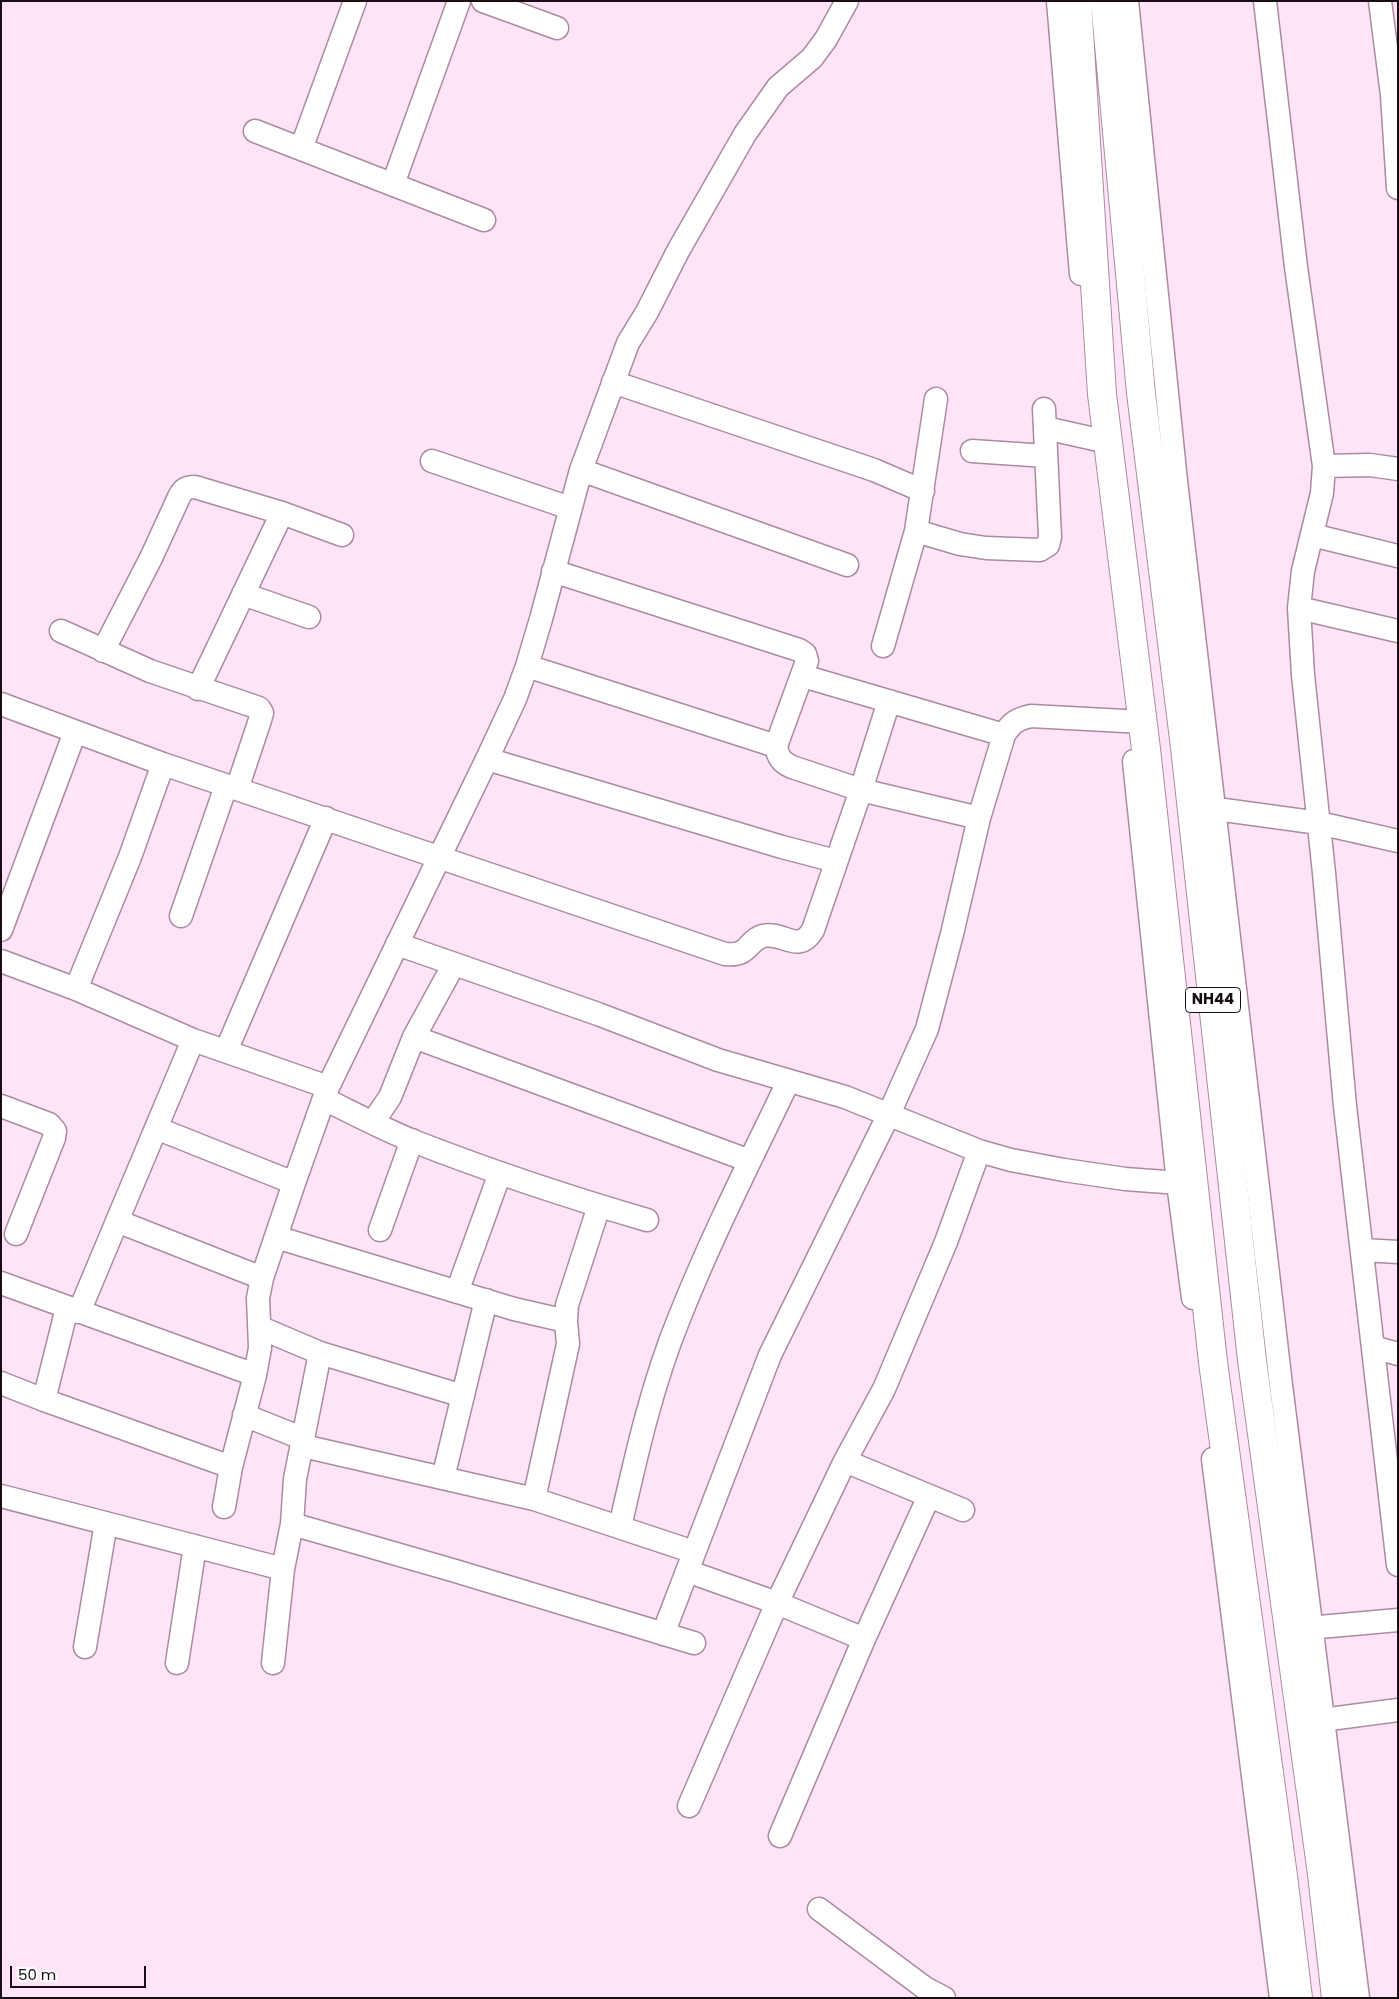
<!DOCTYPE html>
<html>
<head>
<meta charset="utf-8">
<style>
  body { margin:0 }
  #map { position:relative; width:1399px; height:1999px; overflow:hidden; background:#ffe3f6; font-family:Poppins,sans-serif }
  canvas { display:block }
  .frame { position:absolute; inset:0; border:2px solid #180c15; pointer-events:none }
  .scale { position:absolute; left:10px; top:1966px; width:136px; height:22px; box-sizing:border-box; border:2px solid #180c15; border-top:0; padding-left:6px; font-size:15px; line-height:18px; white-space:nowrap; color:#180c15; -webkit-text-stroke:4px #fff; paint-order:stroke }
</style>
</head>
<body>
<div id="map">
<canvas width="1399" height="1999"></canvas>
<div class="frame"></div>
<div class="scale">50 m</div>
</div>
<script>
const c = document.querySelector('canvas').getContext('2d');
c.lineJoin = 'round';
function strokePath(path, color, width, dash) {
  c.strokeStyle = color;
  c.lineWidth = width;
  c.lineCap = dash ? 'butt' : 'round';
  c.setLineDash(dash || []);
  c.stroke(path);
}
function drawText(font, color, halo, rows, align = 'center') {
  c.font = font + ' Poppins,sans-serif';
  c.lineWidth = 5;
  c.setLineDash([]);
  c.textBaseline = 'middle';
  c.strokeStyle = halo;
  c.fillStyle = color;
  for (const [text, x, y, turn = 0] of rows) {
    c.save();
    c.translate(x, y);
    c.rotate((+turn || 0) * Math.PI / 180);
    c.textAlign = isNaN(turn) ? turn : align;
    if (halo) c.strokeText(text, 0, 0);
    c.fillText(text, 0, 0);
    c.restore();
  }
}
const minor = new Path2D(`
  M483 1 557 28
  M1058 1 1081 274
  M1127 1 1176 481 1281 1385 1358 1998
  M1265 1 1296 267 1324 466 1322 493 1303 571 1299 608 1303 675 1324 873 1345 1106 1398 1565
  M1380 1 1392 95 1398 188
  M255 131 484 220
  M301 149 355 1
  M393 184 459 1
  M613 382 874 470 923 491
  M1045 428 1108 442
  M972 451 1046 456
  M432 461 570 508
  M1324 466 1370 465 1398 469
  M581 470 847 565
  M916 531 960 544 986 548 1040 550 1048 545 1050 537 1044 409
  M1312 535 1398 556
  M553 571 799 650 805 654 807 661 776 746C778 757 781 762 792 767L861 790 979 818
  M243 594 309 617
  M1299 608 1398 631
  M61 631 150 671 259 708 262 713 260 720 237 789
  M883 646 916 531 936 399
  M103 651 151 558 179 497C183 489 186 487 195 487L282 513 342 535
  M527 666 776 746
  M803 676 1004 735
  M198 689 282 513
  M1 704 163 764 725 954C750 957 747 940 763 936 784 931 798 955 813 930L861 790 889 701
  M487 759 782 847 836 861
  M1134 761 1178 1183 1193 1298
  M1202 807 1319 823 1398 841
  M181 916 226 786
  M1 930 75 732
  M397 944 598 1014 718 1060 845 1097 979 1151 1011 1160 1064 1170 1125 1179 1193 1184
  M1 961 76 989 193 1040 328 1087
  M76 989 130 857 163 764
  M414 1037 750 1161
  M226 1051 326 818
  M324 1099C353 1113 383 1129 413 1141 490 1171 568 1197 647 1220
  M1 1106 49 1124 55 1131 54 1138 16 1234
  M373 1122 390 1097 414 1037 454 964
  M156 1128 294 1183
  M117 1221 262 1278
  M380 1230 412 1140
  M276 1237 514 1309 566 1321
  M1362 1250 1398 1252
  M1 1283 255 1375
  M457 1292 500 1173
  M79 1312 193 1040
  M261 1328 320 1353 463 1396
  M1373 1347 1398 1354
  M1 1383 44 1400 231 1467
  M44 1400 67 1308
  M244 1415 304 1439
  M303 1446 534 1499 694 1552
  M1213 1459 1281 1998
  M845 1461 963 1510
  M443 1478 486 1300
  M1 1496 283 1569
  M534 1499 568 1344 566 1321 567 1305 599 1206
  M224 1507 231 1467 255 1375 260 1348 258 1298 262 1278 294 1183 328 1087 487 759 515 699 527 666 541 619 581 470 628 343 647 312 678 251 745 134 778 87 812 58 826 39 847 1
  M292 1524 452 1570 694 1643
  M620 1527C636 1456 652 1384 680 1316 712 1236 751 1159 788 1082
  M687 1571 777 1603 864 1639
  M1297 1629 1398 1620
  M663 1634 770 1355 889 1114 927 1029 952 934 979 818 1004 735C1011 723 1017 719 1031 716L1143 722
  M85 1647 106 1523
  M177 1663 195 1546
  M273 1663 283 1569 292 1524 295 1479 320 1353
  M1307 1722 1398 1710
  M689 1806 777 1603 845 1461 884 1389 946 1242 979 1151
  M780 1836 864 1639 929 1496
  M819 1909 925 1988 944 1998`);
const highway = new Path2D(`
  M1077 1 1102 394 1146 749 1213 1362 1283 1876 1298 1998
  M1105 1 1141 393 1185 747 1252 1360 1322 1874 1336 1998`);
strokePath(minor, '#ab8ba1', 25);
strokePath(highway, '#ab8ba1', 30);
strokePath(minor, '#fff', 22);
strokePath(highway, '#fff', 28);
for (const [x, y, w] of [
  [1213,1000,55]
]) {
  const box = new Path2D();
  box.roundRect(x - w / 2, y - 12.5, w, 25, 4);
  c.fillStyle = '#fff';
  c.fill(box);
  strokePath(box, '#180c15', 1);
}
drawText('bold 15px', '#180c15', null, [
  ["NH44",1213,1000]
]);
</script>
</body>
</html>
